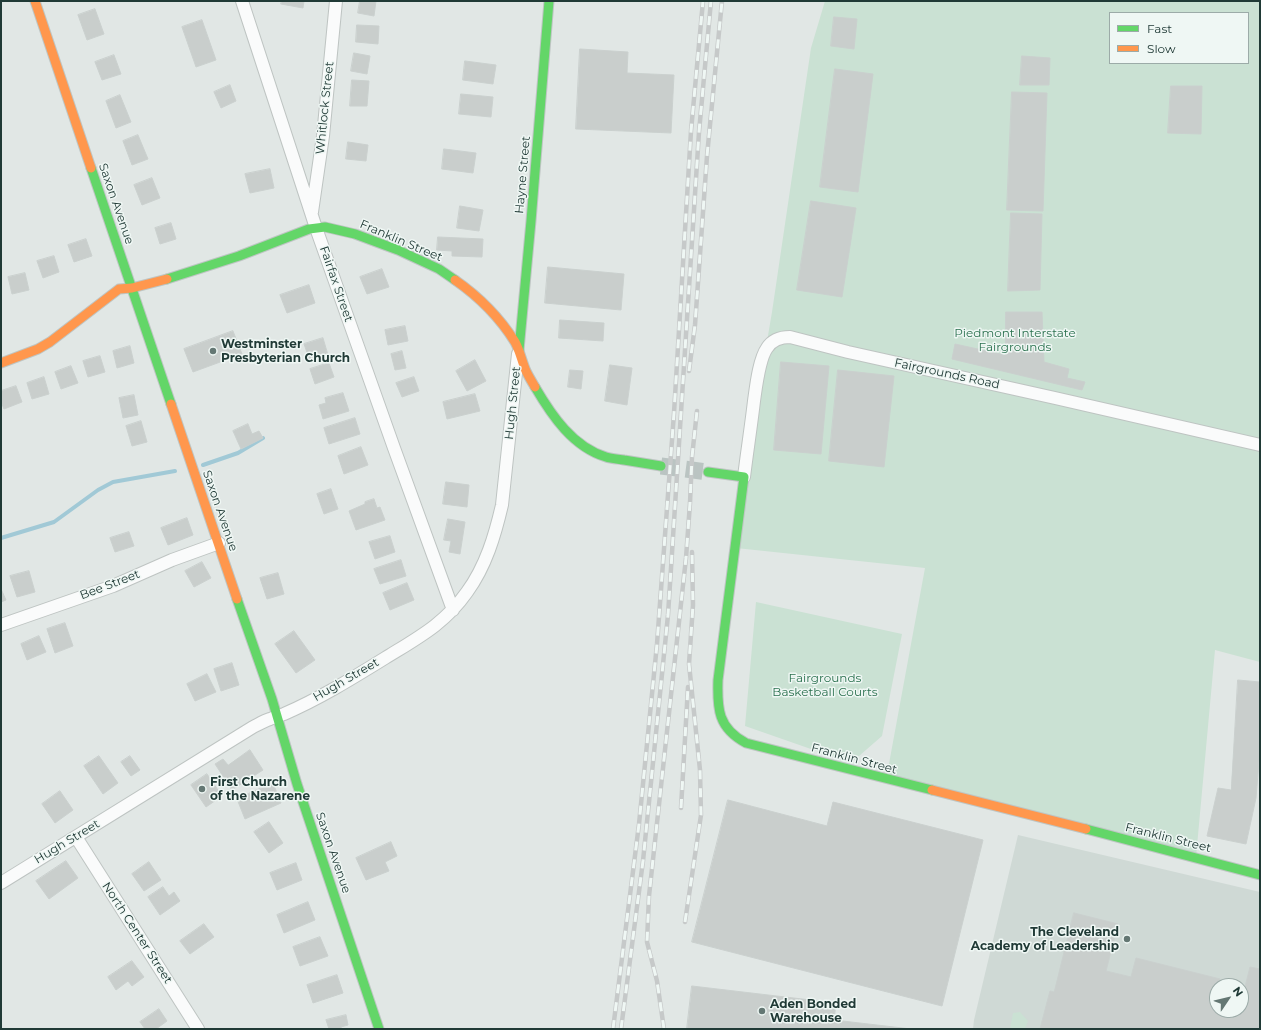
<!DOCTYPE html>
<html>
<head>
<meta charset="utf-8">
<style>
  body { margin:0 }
  #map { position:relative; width:1261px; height:1030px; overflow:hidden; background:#e1e7e5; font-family:Montserrat,sans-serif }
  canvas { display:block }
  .frame { position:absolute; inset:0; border:2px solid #203a36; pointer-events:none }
  .legend { position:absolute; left:1109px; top:12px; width:140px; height:52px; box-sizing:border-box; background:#eff7f4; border:1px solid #9caba8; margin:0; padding:5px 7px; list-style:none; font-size:12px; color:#203a36 }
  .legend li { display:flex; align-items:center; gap:8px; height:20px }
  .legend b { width:20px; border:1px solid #9caba8 }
  .north { position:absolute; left:1209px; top:978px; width:40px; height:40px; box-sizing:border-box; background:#eff7f4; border:1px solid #9caba8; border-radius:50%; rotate:55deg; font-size:11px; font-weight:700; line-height:16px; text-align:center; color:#203a36 }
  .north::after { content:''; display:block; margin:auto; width:14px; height:18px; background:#647773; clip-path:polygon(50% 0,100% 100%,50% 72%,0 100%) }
</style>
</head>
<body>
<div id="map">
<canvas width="1261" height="1030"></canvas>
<div class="frame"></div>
<ul class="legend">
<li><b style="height:5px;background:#63d668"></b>Fast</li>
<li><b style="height:5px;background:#ff974d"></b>Slow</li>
</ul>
<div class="north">N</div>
</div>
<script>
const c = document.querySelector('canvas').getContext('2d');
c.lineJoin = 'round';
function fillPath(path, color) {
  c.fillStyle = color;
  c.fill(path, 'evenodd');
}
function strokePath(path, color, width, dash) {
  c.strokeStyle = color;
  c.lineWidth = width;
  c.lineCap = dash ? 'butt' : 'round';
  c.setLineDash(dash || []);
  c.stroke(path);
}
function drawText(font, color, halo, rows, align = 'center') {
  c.font = font + ' Montserrat,sans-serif';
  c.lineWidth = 3;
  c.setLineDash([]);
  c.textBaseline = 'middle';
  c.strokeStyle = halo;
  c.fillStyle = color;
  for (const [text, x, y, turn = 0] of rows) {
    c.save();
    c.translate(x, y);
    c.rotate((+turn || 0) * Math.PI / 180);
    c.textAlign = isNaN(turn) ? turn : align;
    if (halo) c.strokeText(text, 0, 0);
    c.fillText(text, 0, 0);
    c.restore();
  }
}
fillPath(new Path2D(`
  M1018 835 1260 892V1029H973L974 1020ZM1217 986H1241V1010H1217Z`), '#cfd9d5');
fillPath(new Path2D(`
  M825 1H1260V662L1215 650 1196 857 886 780 925 568 736 548 744 477 772 312 811 48ZM1110 13H1248V63H1110Z
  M756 602 902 634 882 736 851 763 745 726Z
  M1020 1012 1028 1021 1025 1029H1010L1013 1013Z`), '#cae1d3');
strokePath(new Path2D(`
  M203 465 238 453 263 438
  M1 538 54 522 98 490 113 482 175 471`), '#a1c9d6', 4);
const building = new Path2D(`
  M282 1H304L303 8 281 4Z
  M360 1H376L374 16 358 13Z
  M95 9 104 34 87 40 78 15Z
  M834 17 857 19 854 49 831 46Z
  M202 20 216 60 196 67 182 27Z
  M357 25 379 26 378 44 356 42Z
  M580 49 628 52 627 73 674 75 671 133 576 129Z
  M354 53 370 56 367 74 351 71Z
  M114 55 121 74 102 80 95 62Z
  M1022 56 1050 58 1049 85H1020Z
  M465 61 496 65 493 84 463 80Z
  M835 69 873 74 858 192 820 187Z
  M352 80 369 81 367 106H350Z
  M230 85 236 101 221 108 214 92Z
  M1171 86H1202L1201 134 1168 133Z
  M1012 92 1047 93 1043 211 1007 210Z
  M461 94 493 97 491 117 459 114Z
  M120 95 131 122 116 128 106 101Z
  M138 135 148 159 132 165 123 141Z
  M348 142 368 145 366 161 346 159Z
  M444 149 476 153 473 173 442 169Z
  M270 169 274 188 250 193 245 174Z
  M152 178 160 198 142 205 134 185Z
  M811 201 856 208 842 297 797 290Z
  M460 206 483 210 479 231 457 228Z
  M1011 213 1042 214 1040 290 1008 291Z
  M171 223 176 239 160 244 155 228Z
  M438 237 483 239 482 257 452 256V251L437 250Z
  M86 239 92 256 74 262 68 245Z
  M54 256 59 272 43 278 37 261Z
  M548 267 624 274 621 310 545 303Z
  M382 269 389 287 367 294 360 277Z
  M25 273 29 290 12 294 8 277Z
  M309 285 315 303 287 313 280 295Z
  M1006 312H1042L1044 362 1069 369 1067 378 1085 382 1082 390 952 359 955 344 1005 355Z
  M560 320 604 323 603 341 559 338Z
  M405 326 408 341 388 345 385 330Z
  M233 331 242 354 193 372 184 349Z
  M323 338 328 355 310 361 304 344Z
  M130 346 134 363 117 368 113 351Z
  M402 351 406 368 395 370 391 354Z
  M100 356 105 372 88 377 83 361Z
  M475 360 486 381 467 391 456 371Z
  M781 362 829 366 821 454 774 450Z
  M329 363 334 377 315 384 310 369Z
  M610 365 632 368 627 405 605 401Z
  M71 366 78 383 61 389 55 372Z
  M570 370 583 371 581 389 568 387Z
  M838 370 894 376 884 467 829 461Z
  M44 377 49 394 32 399 27 383Z
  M414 377 419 391 402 397 396 383Z
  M16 386 22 402 4 409 1 402V391Z
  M343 393 349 411 323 419 319 405 326 403 325 398Z
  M475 394 480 411 447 419 443 402Z
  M134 395 138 415 123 418 119 398Z
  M355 418 360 434 329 444 324 428Z
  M141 421 147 442 132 446 126 426Z
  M248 424 252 434 259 431 263 438 241 449 233 431Z
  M361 447 368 465 344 474 338 456Z
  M446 482 469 485 467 507 443 504Z
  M331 489 338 509 324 514 317 494Z
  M374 499 377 508 380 507 385 520 356 530 349 511 365 504V502Z
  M187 518 193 535 168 545 161 528Z
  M448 519 465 522 460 554 449 552 451 541 444 540Z
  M129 532 134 546 115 552 110 538Z
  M390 536 395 552 375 559 369 542Z
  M401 560 406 576 380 584 374 569Z
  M202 562 211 578 194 587 185 571Z
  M29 571 35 592 17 597 10 576Z
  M278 573 284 594 267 599 260 578Z
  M407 583 414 600 390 610 383 593Z
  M1 589 6 600 1 602Z
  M65 623 73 646 55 653 47 629Z
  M294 631 315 660 296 673 275 644Z
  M39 636 46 652 27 660 21 644Z
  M232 663 239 685 221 691 214 669Z
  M207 674 216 692 195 701 187 684Z
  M1238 680 1260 682V749L1256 798 1246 844 1207 836 1218 788 1231 790Z
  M250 750 263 770 232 790 215 764 223 759 228 765Z
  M99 756 118 783 103 794 84 766Z
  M130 756 140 770 131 776 121 762Z
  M207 774 222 796 206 807 191 785Z
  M273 783 281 803 245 819 237 799Z
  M60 791 73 810 55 823 42 804Z
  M728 800 827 826 833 802 983 840 942 1006 692 942Z
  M269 822 283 843 269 853 254 832Z
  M391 842 397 856 385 862 389 871 366 880 356 858Z
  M66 861 78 878 49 899 36 881Z
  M149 862 161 880 144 891 132 874Z
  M296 863 302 880 277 890 270 873Z
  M163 887 169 896 174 892 180 901 160 915 148 897Z
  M308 902 315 920 284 933 277 915Z
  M1074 913 1118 924 1106 971 1131 977 1136 958 1220 979 1218 986H1217L1216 997H1217V1010H1241V1003L1250 967 1260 969V1029H1040L1050 991 1054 992Z
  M204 924 214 937 190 954 180 941Z
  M320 937 328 956 300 966 293 947Z
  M132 961 144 977 132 986 128 981 116 990 108 977Z
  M337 975 343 993 313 1003 307 985Z
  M692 986 836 1003 834 1020 911 1029H687Z
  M159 1009 167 1021 156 1029H145L140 1022Z
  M346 1015 348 1025 341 1027V1029H329L326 1020Z`);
fillPath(building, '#c9cecc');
strokePath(building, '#cad0ce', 1);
strokePath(new Path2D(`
  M661 466 708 472`), '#bac4c2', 17, [17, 8]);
const street = new Path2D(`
  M242 1 316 228 394 448 453 610
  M312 212 323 136 336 1
  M744 477C747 452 751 427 754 401 756 387 759 359 767 348 772 340 781 337 790 337L848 352 1055 398 1260 445
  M1 625 113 586 172 560 219 543
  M76 837 198 1029
  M1 883 253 727C259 724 264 721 270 719 274 717 279 716 284 714 321 698 356 676 390 655 421 636 446 622 467 592 486 566 495 535 502 505L518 354`);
const fast = new Path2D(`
  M91 168 171 404
  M167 279 239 256 309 229 325 227 355 234 398 250 439 269 455 280
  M519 350 531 221 549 1
  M535 387C552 416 573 447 606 457 612 459 619 459 624 460 637 462 649 464 661 466
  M708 472 744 477 718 680C717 709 718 728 746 743L932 790
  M237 599 272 699 297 784 379 1029
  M1086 829 1260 875`);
const slow = new Path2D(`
  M35 1 91 168
  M455 280C478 296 500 318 515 342 520 351 522 362 526 371 529 377 532 382 535 387
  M1 363 38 349 50 342 119 289 132 288 167 279
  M171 404 237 599
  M932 790 1086 829`);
strokePath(street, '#bec4c2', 14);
strokePath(fast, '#bec5c3', 11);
strokePath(slow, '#bec5c3', 11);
strokePath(street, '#fafbfb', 12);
strokePath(fast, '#63d668', 9);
strokePath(slow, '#ff974d', 9);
const rail = new Path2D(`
  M689 371 695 325 707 156 722 1
  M681 808 688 687
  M685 922 701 815 700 770 689 664 693 605 692 552
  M613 1029 639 824 657 644 674 413 691 131 703 1
  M621 1029 643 861 668 615 699 132 711 1
  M664 1029 657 981 647 942 649 896 686 558 690 503 692 457 697 411`);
strokePath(rail, '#c6c9c9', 4.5);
strokePath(rail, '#eff7f4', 3, [9]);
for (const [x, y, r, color] of [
  [213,351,4,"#647773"],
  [202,789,4,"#647773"],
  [1127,939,4,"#647773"],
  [762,1011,4,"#647773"]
]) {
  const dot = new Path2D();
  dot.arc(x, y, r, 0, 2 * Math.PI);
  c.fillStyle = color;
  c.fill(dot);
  strokePath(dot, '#eff7f4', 1.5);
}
drawText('12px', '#203a36', '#eff7f4', [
  ["Whitlock Street",325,108,-84],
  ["Hayne Street",523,175,-85],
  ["Saxon Avenue",116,204,71],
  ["Franklin Street",401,241,23],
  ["Fairfax Street",336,284,71],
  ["Fairgrounds Road",947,374,12],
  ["Hugh Street",513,403,-84],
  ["Saxon Avenue",220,511,71],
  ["Bee Street",110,585,-21],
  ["Hugh Street",346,680,-30],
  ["Franklin Street",854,759,15],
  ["Franklin Street",1168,838,14],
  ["Hugh Street",67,842,-31],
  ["Saxon Avenue",333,853,71],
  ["North Center Street",137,933,57]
]);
drawText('12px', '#2a704e', '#eff7f4', [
  ["Piedmont Interstate",1015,333],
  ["Fairgrounds",1015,347],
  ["Fairgrounds",825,678],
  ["Basketball Courts",825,692]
]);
drawText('bold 12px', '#203a36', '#eff7f4', [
  ["Westminster",221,344],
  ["Presbyterian Church",221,358],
  ["First Church",210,782],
  ["of the Nazarene",210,796],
  ["The Cleveland",1119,932,"right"],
  ["Academy of Leadership",1119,946,"right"],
  ["Aden Bonded",770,1004],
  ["Warehouse",770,1018]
], 'left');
</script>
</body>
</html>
